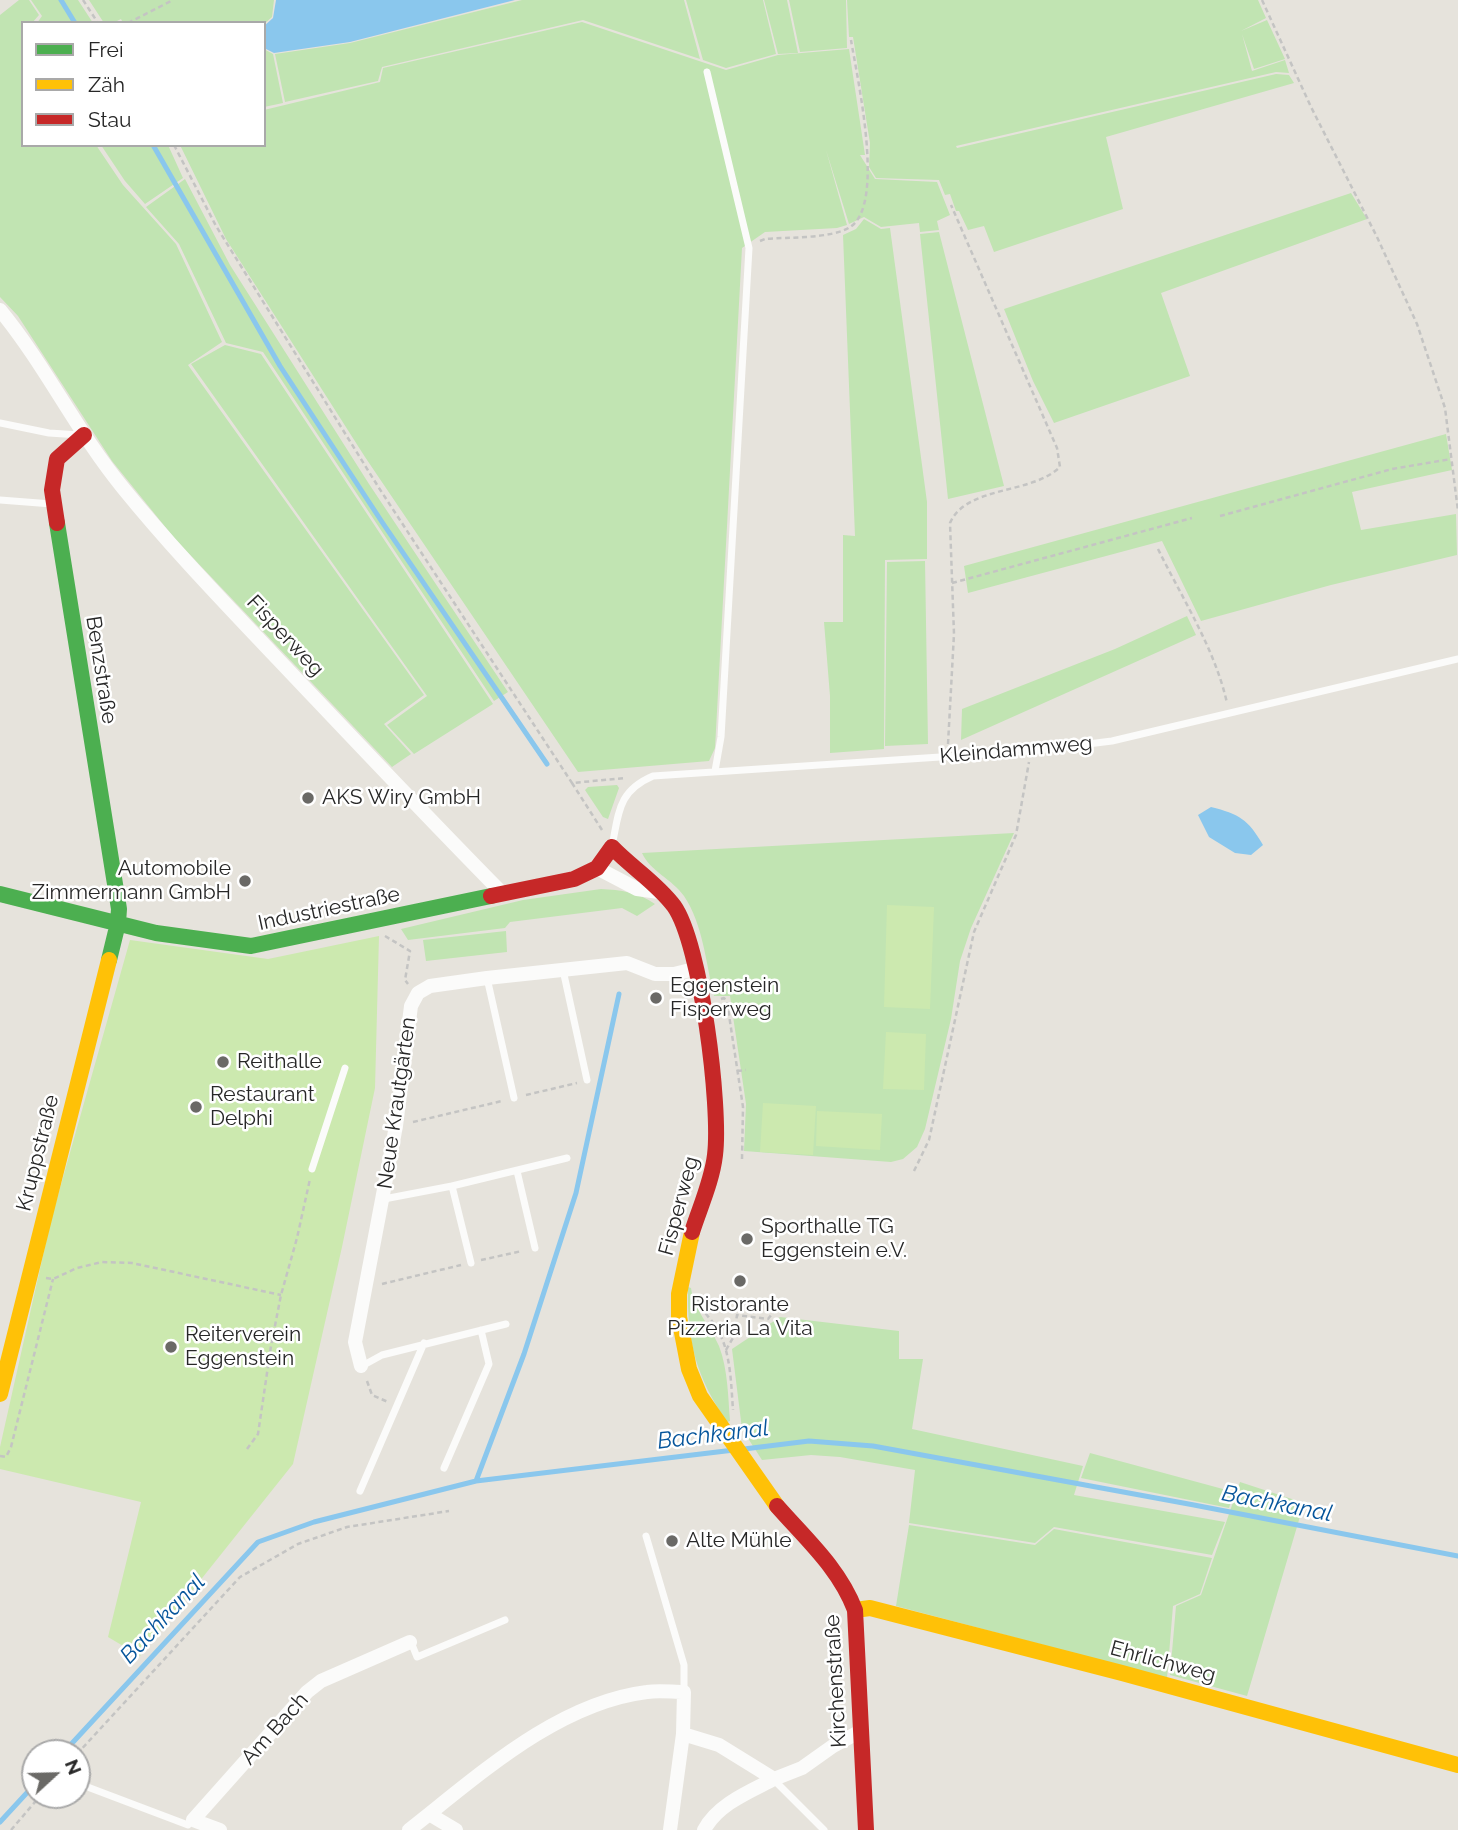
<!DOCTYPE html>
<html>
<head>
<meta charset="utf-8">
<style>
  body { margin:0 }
  #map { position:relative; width:1458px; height:1830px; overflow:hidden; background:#e6e3dc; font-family:Raleway,sans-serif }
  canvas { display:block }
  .legend { position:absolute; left:21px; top:21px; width:245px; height:126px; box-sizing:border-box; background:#fff; border:2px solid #a9a9a9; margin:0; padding:9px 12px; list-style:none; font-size:21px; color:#272727 }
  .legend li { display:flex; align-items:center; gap:14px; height:35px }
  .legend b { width:35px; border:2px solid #a9a9a9 }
  .north { position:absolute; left:21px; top:1739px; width:70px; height:70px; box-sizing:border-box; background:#fff; border:2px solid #a9a9a9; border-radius:50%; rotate:68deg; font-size:19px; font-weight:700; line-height:28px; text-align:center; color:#272727 }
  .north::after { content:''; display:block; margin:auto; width:24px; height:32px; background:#6a6966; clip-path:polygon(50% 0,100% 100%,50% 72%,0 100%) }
</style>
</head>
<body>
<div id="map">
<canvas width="1458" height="1830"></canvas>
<ul class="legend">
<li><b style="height:9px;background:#4caf50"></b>Frei</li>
<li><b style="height:9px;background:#ffc107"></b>Zäh</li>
<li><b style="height:9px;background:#c62828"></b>Stau</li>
</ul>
<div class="north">N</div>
</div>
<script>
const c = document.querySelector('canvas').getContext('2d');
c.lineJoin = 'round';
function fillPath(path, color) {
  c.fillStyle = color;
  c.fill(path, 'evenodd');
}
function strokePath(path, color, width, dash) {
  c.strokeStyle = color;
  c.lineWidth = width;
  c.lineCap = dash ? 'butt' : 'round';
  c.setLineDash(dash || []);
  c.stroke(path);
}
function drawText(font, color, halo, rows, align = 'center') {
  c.font = font + ' Raleway,sans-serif';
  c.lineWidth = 5;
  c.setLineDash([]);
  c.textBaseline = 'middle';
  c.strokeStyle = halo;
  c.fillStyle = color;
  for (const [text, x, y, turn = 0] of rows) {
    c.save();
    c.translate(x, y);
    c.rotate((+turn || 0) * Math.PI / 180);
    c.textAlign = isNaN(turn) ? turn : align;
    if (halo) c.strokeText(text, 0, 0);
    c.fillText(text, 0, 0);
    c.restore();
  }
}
fillPath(new Path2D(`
  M19 0H29L39 15 32 23H23V145H96L123 185 176 244 222 342 188 365 424 695 384 724 411 754 392 767 175 539 112 461 18 316 0 297V15Z
  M31 0H78L93 23H37L42 16Z
  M89 0H274L272 17 264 24 123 23 121 19 113 23H104Z
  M522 0H684L700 59 583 20 382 67 378 81 285 102 275 54 350 43Z
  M686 0H763L776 54 726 68 703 60Z
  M764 0H787L798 53 778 54Z
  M789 0H846L847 48 800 52Z
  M847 0H1258L1266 18 1241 31 1267 20 1285 59 1254 69 1242 34 1252 71 1285 60 1289 73 1276 72 956 146 957 148 1276 74 1289 75 1294 83 1106 137 1123 209 994 252 984 226 968 230 959 211H956L950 194 945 195 939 180 876 178 869 167 870 143 853 37H849Z
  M582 22 726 70 778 55 849 49 865 155H857H860L875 179 937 182 950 215 937 221 939 230 920 232 919 223 881 227 864 217 849 224 826 150 847 225 837 228 765 232 742 248 715 748 709 761 578 772 365 457 226 239 180 145H264V110L380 82 383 68Z
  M264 49 273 54 283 103 264 107Z
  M101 145H168L183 178 145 204 125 181Z
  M185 179 230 265 369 484 508 692 494 701 263 352 226 343 179 244 146 207Z
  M1351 193 1367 219 1161 293 1190 376 1054 423 1033 381 1004 309Z
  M864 219 881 229 890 228 927 502V559L885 560 884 749 830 753V696L824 622H843V535L855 536 843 235 856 229Z
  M939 232 1004 486 948 499 920 234Z
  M225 345 261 354 493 704 414 754 387 725 427 696 191 364Z
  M1446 434 1452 470 1352 492 1361 530 1456 514 1457 555 1331 585 1201 621 1162 541 968 593 964 566Z
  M925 561 928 744 885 746 887 562Z
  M1187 616 1196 635 961 740 962 709 1115 649Z
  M617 785 619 788 608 819 603 817 585 790 588 787Z
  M1014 833 971 928 960 961 951 1019 925 1129 917 1147 903 1159 891 1162 744 1151 746 1104 730 996H714C706 964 703 924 684 896 672 879 650 871 642 853Z
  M601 889C621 890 638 892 655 904L637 916 622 908 510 922 505 928 408 940 401 929 523 900Z
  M506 931 507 952 426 961 423 940Z
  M688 1287 691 1288C694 1310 710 1325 719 1346 728 1370 728 1396 730 1421L727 1422C696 1376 687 1343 688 1287Z
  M780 1317 899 1331V1359H923L912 1429 1083 1466 1074 1495 1225 1522 1212 1555 1054 1527 1035 1543 909 1523 915 1470 840 1457 811 1455 762 1460 742 1429 732 1349Z
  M1090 1453 1234 1492 1229 1508 1081 1478Z
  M1240 1482 1304 1503 1247 1696 1170 1675 1176 1606 1201 1595Z
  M909 1525 1035 1545 1054 1529 1212 1558 1200 1594 1173 1606 1167 1678 896 1606Z`), '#c1e4b2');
fillPath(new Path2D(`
  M887 905 934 907 930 1009 884 1007Z
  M379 936 375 1088 342 1247 293 1464 140 1656 108 1637 141 1502 0 1469V1447L51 1220 130 940 268 959Z
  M886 1032 926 1034 924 1090 883 1089Z
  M763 1103 816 1106 813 1155 760 1152Z
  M817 1111 882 1114 880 1150 816 1146Z`), '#cce9af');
fillPath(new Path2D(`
  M276 0H515L350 42 274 53 264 48V26L273 18Z
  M1211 807C1239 814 1248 819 1263 845L1251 855 1235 853 1209 837 1198 815Z`), '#8ac7ed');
strokePath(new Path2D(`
  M61 0 75 23
  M153 145 280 366 382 522 547 764
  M744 1449 809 1441 873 1446 1194 1505 1458 1556
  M476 1481 524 1354 576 1193 619 994
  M63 1753 258 1542 314 1522 476 1481 734 1450
  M0 1822 35 1784`), '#8ac7ed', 5);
strokePath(new Path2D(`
  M83 0 98 23
  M1262 0 1311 107 1377 237 1417 324 1445 408 1458 511
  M128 23 173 0
  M174 145 216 226 379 488 572 783
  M760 241 765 239C787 237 832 239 850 227 886 205 857 77 851 40
  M1220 516 1392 469 1451 459
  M1158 549C1182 598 1215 649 1227 703
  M952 583 1192 518
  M948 744 954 634 950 523C967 485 1031 495 1060 467L1057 448 951 205
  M602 830 572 783 625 778
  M385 936 410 951 405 980 408 984
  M721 999 724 998 727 1002 743 1107 742 1159
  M737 1071 746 1070
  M526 1095 577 1083
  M413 1122 502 1101
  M914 1171 929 1140 974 932 1016 835 1029 762
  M481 1260 522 1251
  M46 1278 53 1279 77 1268 102 1262 132 1263 281 1295
  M382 1284 461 1265
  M697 1299C701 1311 710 1317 716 1327 731 1350 731 1384 733 1410
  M726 1350 734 1336 737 1315 768 1319 785 1298
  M367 1381 372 1395 388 1402
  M247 1449 258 1434 271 1346 281 1295 297 1238 310 1179
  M0 1456 6 1457 11 1447 53 1279
  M77 1754 240 1577 298 1544 347 1527 449 1511
  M11 1830 41 1795`), '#c4c4c3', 2.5, [5, 3.5]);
strokePath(new Path2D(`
  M707 72 749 248 721 737 715 771
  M0 423 49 433 80 435
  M0 500 52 504
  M612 846C619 812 618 791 653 776L1031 751 1112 741 1458 659
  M563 970 587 1080
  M487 978 514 1098
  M312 1169 345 1068
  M517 1171 535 1248
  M452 1186 471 1263
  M384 1199 452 1186 567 1158
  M362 1366 382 1355 506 1324
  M444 1468 489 1364 481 1330
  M360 1491 424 1343
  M646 1536 684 1665V1692
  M411 1642 417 1657 505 1620
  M774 1780 824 1830
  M77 1783 188 1825`), '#fbfbfa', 7);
strokePath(new Path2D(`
  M0 310C46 366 77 432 123 488 170 546 221 599 272 653 348 733 424 814 502 893
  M597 868 637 889 659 892
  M361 1366 355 1342 396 1126 411 1006 418 993 430 986 487 978 627 963 655 974H674L694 969
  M429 1814 456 1830
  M220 1830 193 1820 307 1692 321 1681 410 1642
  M409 1830C478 1776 557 1703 647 1692 659 1690 672 1692 684 1692L683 1734 719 1745 774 1779 802 1768 833 1746 859 1732
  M670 1830 683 1734
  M704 1830C718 1804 749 1792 774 1779`), '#fbfbfa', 14);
strokePath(new Path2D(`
  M57 523 119 909 118 923 109 960
  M0 894 156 933 251 946 491 896`), '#4caf50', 16);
strokePath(new Path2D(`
  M692 1232 679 1294V1317L689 1369 700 1396 777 1506
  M0 1394 109 960
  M855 1610 870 1608 1122 1673 1458 1765`), '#ffc107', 16);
strokePath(new Path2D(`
  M57 523 52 490 57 459 84 435
  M491 896 574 879 597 868 612 847C631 867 657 883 674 906 701 944 721 1107 715 1155 712 1181 700 1207 692 1232
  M777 1506C806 1539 839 1568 855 1610L866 1830`), '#c62828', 16);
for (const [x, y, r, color] of [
  [308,798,7,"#6a6966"],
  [245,881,7,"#6a6966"],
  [656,998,7,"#6a6966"],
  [223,1062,7,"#6a6966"],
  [196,1107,7,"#6a6966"],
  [747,1239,7,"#6a6966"],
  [740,1281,7,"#6a6966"],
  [171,1347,7,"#6a6966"],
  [672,1541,7,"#6a6966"]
]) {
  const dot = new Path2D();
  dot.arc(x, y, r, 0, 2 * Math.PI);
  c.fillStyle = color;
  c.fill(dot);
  strokePath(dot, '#fff', 2.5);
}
drawText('21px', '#272727', '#fff', [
  ["Fisperweg",285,636,47],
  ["Benzstraße",101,670,81],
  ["Kleindammweg",1016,750,-5],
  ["Industriestraße",329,909,-12],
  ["Neue Krautgärten",397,1103,-82],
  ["Kruppstraße",38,1153,-76],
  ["Fisperweg",679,1206,-75],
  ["Ehrlichweg",1163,1662,15],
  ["Kirchenstraße",836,1681,-93],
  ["Am Bach",275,1729,-48]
]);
drawText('21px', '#272727', '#fff', [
  ["AKS Wiry GmbH",322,798],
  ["Automobile",231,869,"right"],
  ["Zimmermann GmbH",231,893,"right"],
  ["Eggenstein",670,986],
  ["Fisperweg",670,1010],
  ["Reithalle",237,1062],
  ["Restaurant",210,1095],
  ["Delphi",210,1119],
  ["Sporthalle TG",761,1227],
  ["Eggenstein e.V.",761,1251],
  ["Ristorante",740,1305,"center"],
  ["Pizzeria La Vita",740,1329,"center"],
  ["Reiterverein",185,1335],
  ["Eggenstein",185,1359],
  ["Alte Mühle",686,1541]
], 'left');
drawText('italic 23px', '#06559b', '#fff', [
  ["Bachkanal",713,1435,-7],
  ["Bachkanal",1277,1504,11],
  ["Bachkanal",163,1619,-47]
]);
</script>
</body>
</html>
